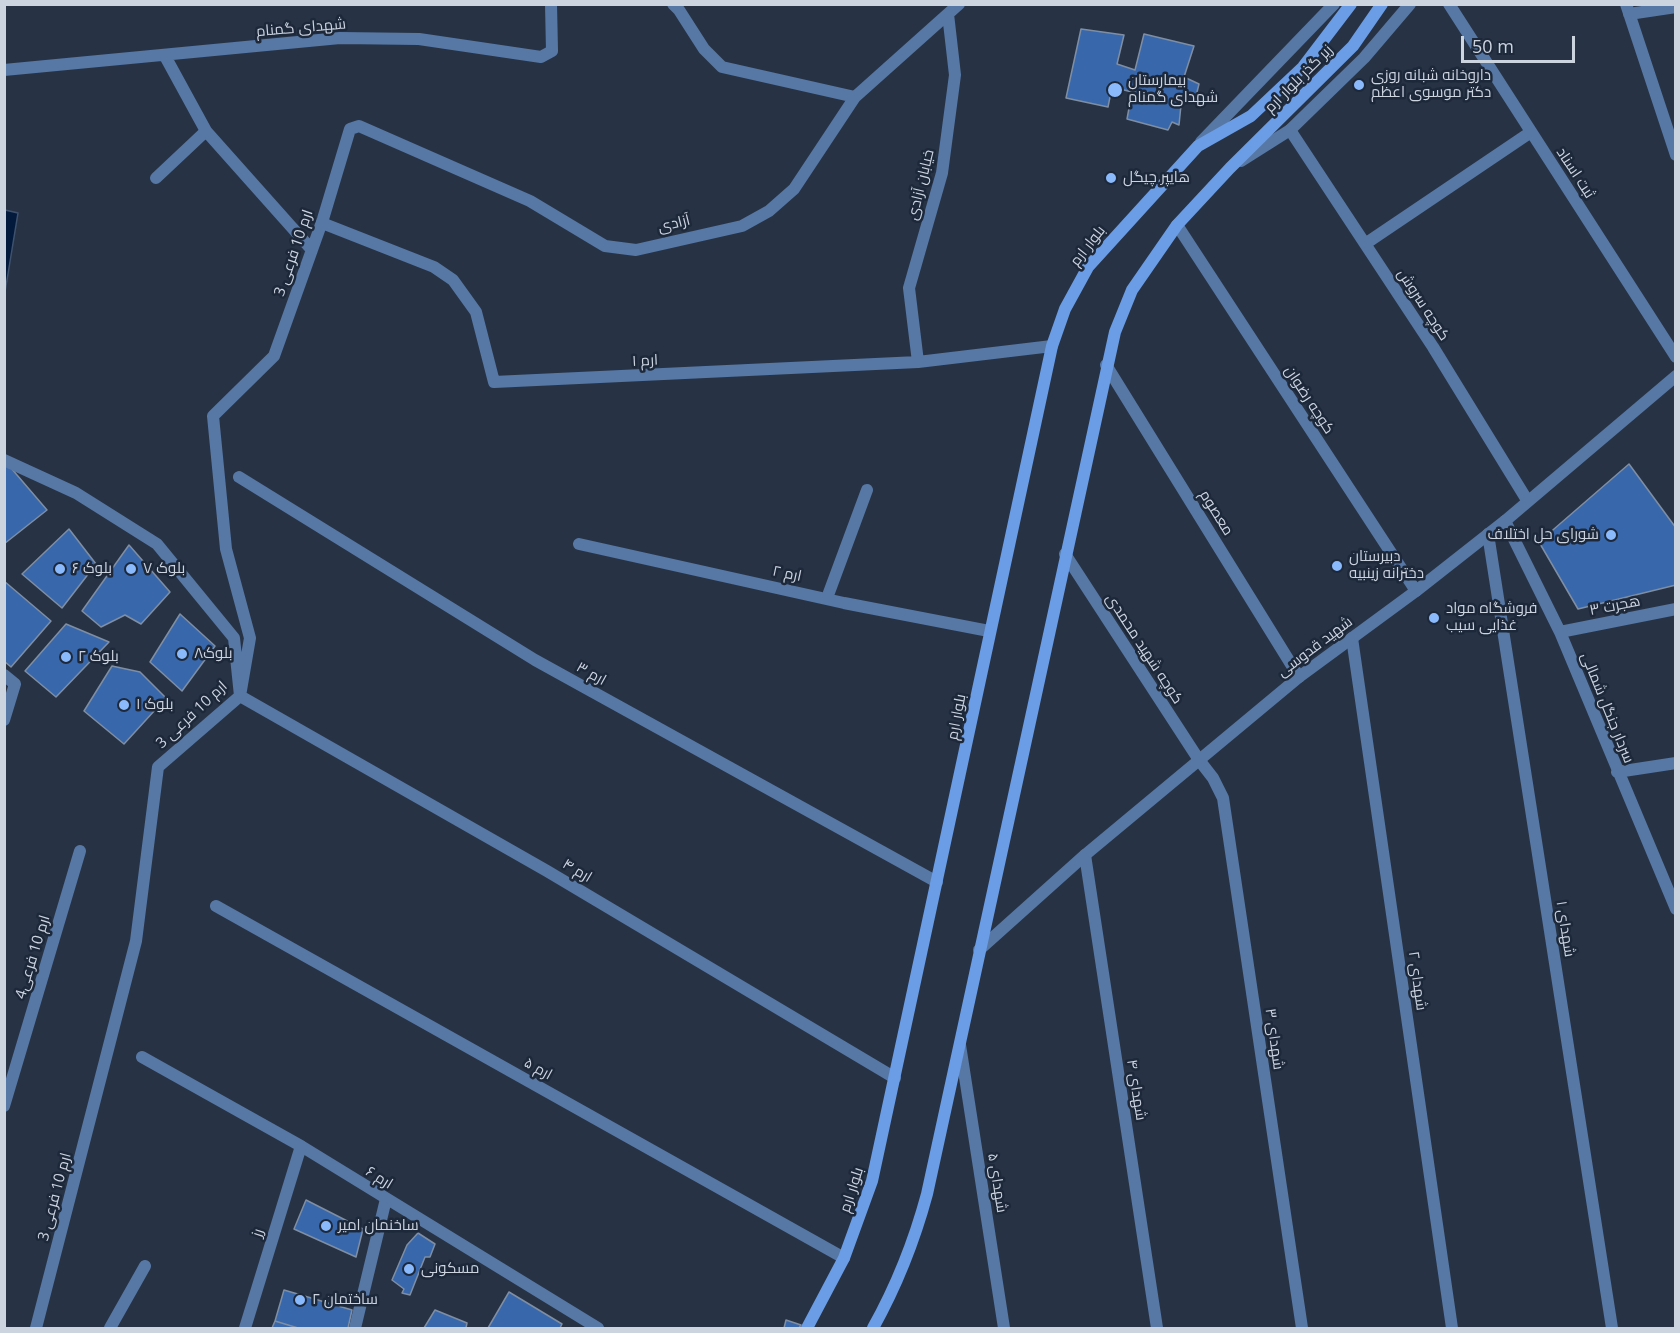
<!DOCTYPE html>
<html>
<head>
<meta charset="utf-8">
<style>
  body { margin:0 }
  #map { position:relative; width:1680px; height:1333px; overflow:hidden; background:#273345; font-family:"Open Sans",sans-serif }
  canvas { display:block }
  .frame { position:absolute; inset:0; border:6px solid #ccd4e0; pointer-events:none }
  .scale { position:absolute; left:1461px; top:36px; width:114px; height:27px; box-sizing:border-box; border:3px solid #ccd4e0; border-top:0; padding-left:8px; font-size:18px; line-height:21px; white-space:nowrap; color:#ccd4e0; -webkit-text-stroke:4px #1d293a; paint-order:stroke }
</style>
</head>
<body>
<div id="map">
<canvas width="1680" height="1333"></canvas>
<div class="frame"></div>
<div class="scale">50 m</div>
</div>
<script>
const c = document.querySelector('canvas').getContext('2d');
c.lineJoin = 'round';
function fillPath(path, color) {
  c.fillStyle = color;
  c.fill(path, 'evenodd');
}
function strokePath(path, color, width, dash) {
  c.strokeStyle = color;
  c.lineWidth = width;
  c.lineCap = dash ? 'butt' : 'round';
  c.setLineDash(dash || []);
  c.stroke(path);
}
function drawText(font, color, halo, rows, align = 'center') {
  c.font = font + ' "Open Sans",Cairo,sans-serif';
  c.lineWidth = 5;
  c.setLineDash([]);
  c.textBaseline = 'middle';
  c.strokeStyle = halo;
  c.fillStyle = color;
  for (const [text, x, y, turn = 0] of rows) {
    c.save();
    c.translate(x, y);
    c.rotate((+turn || 0) * Math.PI / 180);
    c.textAlign = isNaN(turn) ? turn : align;
    if (halo) c.strokeText(text, 0, 0);
    c.fillText(text, 0, 0);
    c.restore();
  }
}
const water = new Path2D(`
  M5 210 18 213 5 292 4 210Z`);
fillPath(water, '#031a3c');
strokePath(water, '#3f526d', 1.5);
const building = new Path2D(`
  M1081 29 1124 35 1117 64 1135 70 1144 34 1194 46 1184 77 1199 84 1196 96 1182 95 1179 125 1172 122 1168 130 1127 119 1132 92 1112 87 1108 107 1066 98Z
  M5 461 47 510 4 544V461Z
  M1629 464 1676 528V585L1578 609 1539 542Z
  M69 529 96 564 62 608 22 574Z
  M129 545 170 592 141 624 125 615 101 627 82 611Z
  M4 581 51 621 11 667 4 661Z
  M180 614 215 646 182 691 150 662Z
  M66 624 109 642 56 697 25 671Z
  M112 666 140 672 166 698 124 744 84 711Z
  M306 1200 363 1229 356 1257 294 1229Z
  M418 1233 435 1244 430 1257H425L410 1295 402 1293 404 1289 392 1280 407 1245Z
  M284 1290 352 1310 348 1328H298L275 1321Z
  M509 1292 562 1324 560 1328H488Z
  M435 1310 467 1323 466 1328H424Z
  M786 1320 801 1325 799 1328H784Z
  M275 1321 298 1328H267H272Z`);
fillPath(building, '#3868ab');
strokePath(building, '#7f8ea3', 1.5);
strokePath(new Path2D(`
  M673 4 679 10 704 49 722 67 855 97
  M1449 4 1676 357
  M1626 4 1676 155
  M1629 14 1676 7
  M165 56 206 131
  M4 70 340 38 419 39 541 57 552 51 551 4
  M1290 130 1433 347 1527 500
  M156 178 206 131 312 250
  M322 223 434 267 453 280 476 312 494 382 918 362 1052 346
  M1177 225 1416 591
  M1365 244 1531 132
  M918 362 909 288 942 173 955 75 948 14
  M1106 365 1299 677
  M4 460 76 493 157 544 234 638 240 696 547 871 895 1078
  M239 477 535 660 937 882
  M1505 521 1560 632 1676 909
  M1488 534 1612 1328
  M579 544 844 603 989 631
  M1065 554 1199 760 1213 778 1223 798 1302 1328
  M827 598 867 490
  M1560 632 1676 609
  M1352 638 1452 1328
  M4 675 15 684 4 720
  M1617 772 1676 763
  M1085 855 1157 1328
  M216 906 844 1258
  M960 1045 1004 1328
  M142 1057 301 1146 598 1328
  M4 1106 80 851
  M36 1328 136 941 158 767 240 696 250 638 226 549 213 416 274 356 323 219 350 129 359 126 530 201 605 246 636 250 742 226 769 211 794 189 855 97 959 4
  M110 1328 145 1266
  M245 1328 301 1146
  M355 1328 386 1199`), '#5778a5', 12);
strokePath(new Path2D(`
  M1201 142 1334 4
  M1241 161 1290 130 1364 58 1410 4
  M979 950 1085 855 1299 677 1416 591 1505 521 1676 376`), '#5778a5', 12);
strokePath(new Path2D(`
  M807 1328 844 1258 872 1181 1052 346 1065 309 1088 267 1198 146 1251 116 1303 67 1351 4
  M873 1328C897 1285 914 1242 927 1194L1115 332 1132 290 1177 225 1230 168 1353 46 1382 4`), '#6a9de6', 12);
for (const [x, y, r, color] of [
  [1359,85,6,"#8bbafc"],
  [1115,90,8,"#8bbafc"],
  [1111,178,6,"#8bbafc"],
  [1611,535,6,"#8bbafc"],
  [1337,566,6,"#8bbafc"],
  [60,569,6,"#8bbafc"],
  [131,569,6,"#8bbafc"],
  [1434,618,6,"#8bbafc"],
  [182,654,6,"#8bbafc"],
  [66,657,6,"#8bbafc"],
  [124,705,6,"#8bbafc"],
  [326,1226,6,"#8bbafc"],
  [409,1269,6,"#8bbafc"],
  [300,1300,6,"#8bbafc"]
]) {
  const dot = new Path2D();
  dot.arc(x, y, r, 0, 2 * Math.PI);
  c.fillStyle = color;
  c.fill(dot);
  strokePath(dot, '#1d293a', 2);
}
drawText('15px', '#ccd4e0', '#1d293a', [
  ["شهدای گمنام",301,28,-5],
  ["زیر گذر بلوار ارم",1299,79,-45],
  ["ثبت اسناد",1575,173,57],
  ["خیابان آزادی",921,185,-76],
  ["آزادی",674,224,-14],
  ["بلوار ارم",1088,246,-52],
  ["ارم 10 فرعی 3",294,253,-71],
  ["کوچه سروش",1423,305,57],
  ["ارم ۱",645,361,-3],
  ["کوچه رضوان",1309,400,57],
  ["معصوم",1216,513,58],
  ["ارم ۲",787,574,12],
  ["هجرت ۳",1615,606,-11],
  ["شهید قدوسی",1315,647,-37],
  ["کوچه شهید محمدی",1144,649,57],
  ["ارم ۳",591,674,29],
  ["سردار جنگل شمالی",1607,708,68],
  ["ارم 10 فرعی 3",192,715,-43],
  ["بلوار ارم",957,717,-79],
  ["ارم ۴",577,871,31],
  ["شهدای ۱",1565,929,81],
  ["ارم 10 فرعی4",33,957,-73],
  ["شهدای ۲",1417,981,82],
  ["شهدای ۳",1274,1039,82],
  ["ارم ۵",538,1069,29],
  ["شهدای ۴",1136,1090,81],
  ["ارم ۶",379,1178,32],
  ["شهدای ۵",997,1183,81],
  ["بلوار ارم",852,1190,-72],
  ["ارم 10 فرعی 3",55,1197,-75],
  ["رز",258,1233,-72]
]);
drawText('15px', '#ccd4e0', '#1d293a', [
  ["داروخانه شبانه روزی",1371,76],
  ["دکتر موسوی اعظم",1371,93],
  ["بیمارستان",1128,81],
  ["شهدای گمنام",1128,98],
  ["هایپر چیگل",1123,178],
  ["شورای حل اختلاف",1599,535,"right"],
  ["دبیرستان",1349,557],
  ["دخترانه زینبیه",1349,574],
  ["بلوک ۶",72,569],
  ["بلوک ۷",143,569],
  ["فروشگاه مواد",1446,609],
  ["غذایی سیب",1446,626],
  ["بلوک۸",194,654],
  ["بلوک ۲",78,657],
  ["بلوک ۱",136,705],
  ["ساخنمان امیر",338,1226],
  ["مسکونی",421,1269],
  ["ساختمان ۲",312,1300]
], 'left');
</script>
</body>
</html>
